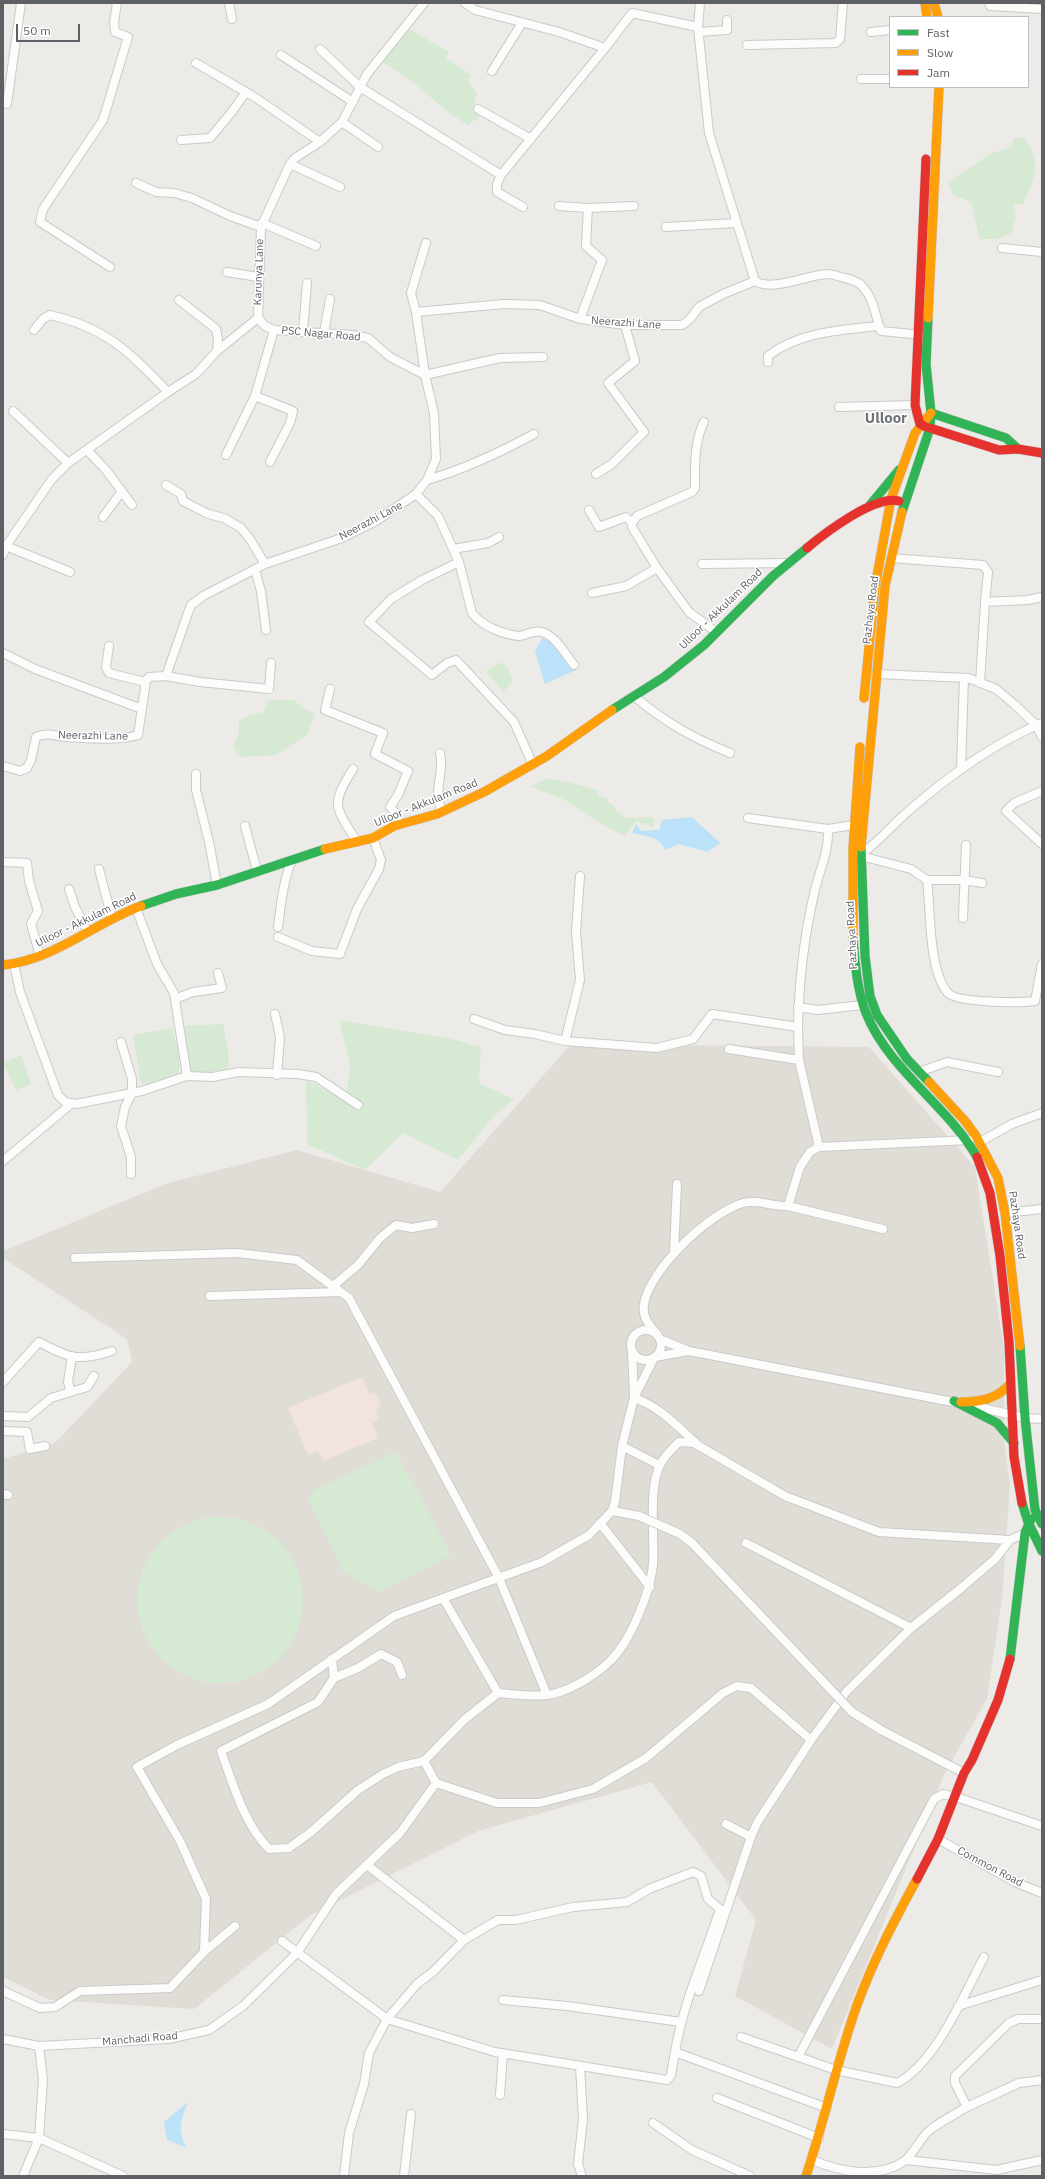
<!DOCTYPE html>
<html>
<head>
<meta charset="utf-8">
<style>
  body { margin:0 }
  #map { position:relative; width:1045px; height:2179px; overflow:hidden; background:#edebe7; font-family:"IBM Plex Sans",sans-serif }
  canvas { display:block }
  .frame { position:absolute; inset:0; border:4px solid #5d6166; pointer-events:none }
  .legend { position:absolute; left:889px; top:16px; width:140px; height:72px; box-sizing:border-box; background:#fff; border:1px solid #bec0c2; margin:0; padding:5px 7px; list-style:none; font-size:12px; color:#5d6166 }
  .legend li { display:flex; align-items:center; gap:8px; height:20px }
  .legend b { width:20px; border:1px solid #bec0c2 }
  .scale { position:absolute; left:16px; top:24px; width:64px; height:18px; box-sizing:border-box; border:2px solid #5d6166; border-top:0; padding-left:5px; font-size:12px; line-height:14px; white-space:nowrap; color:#5d6166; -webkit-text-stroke:3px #fff; paint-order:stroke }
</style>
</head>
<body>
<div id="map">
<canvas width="1045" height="2179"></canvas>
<div class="frame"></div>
<ul class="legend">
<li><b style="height:5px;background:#30b455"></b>Fast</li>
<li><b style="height:5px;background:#ff9f0a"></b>Slow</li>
<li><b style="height:5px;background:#e5322d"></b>Jam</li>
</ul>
<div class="scale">50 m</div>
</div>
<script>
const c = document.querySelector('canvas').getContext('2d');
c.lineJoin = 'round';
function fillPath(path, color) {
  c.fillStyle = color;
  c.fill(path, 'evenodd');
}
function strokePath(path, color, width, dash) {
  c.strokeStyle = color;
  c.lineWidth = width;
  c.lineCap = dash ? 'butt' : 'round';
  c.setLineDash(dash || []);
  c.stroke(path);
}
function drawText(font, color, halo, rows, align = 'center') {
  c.font = font + ' "IBM Plex Sans",sans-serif';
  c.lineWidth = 3;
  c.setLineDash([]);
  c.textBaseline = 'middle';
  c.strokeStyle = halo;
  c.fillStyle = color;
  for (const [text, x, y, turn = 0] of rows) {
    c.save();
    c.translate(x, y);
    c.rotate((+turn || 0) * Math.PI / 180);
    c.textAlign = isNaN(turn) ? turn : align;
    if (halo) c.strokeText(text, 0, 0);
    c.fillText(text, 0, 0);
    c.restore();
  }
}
fillPath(new Path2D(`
  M571 1044 869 1047 975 1167 1004 1348V1442L1010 1484 1002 1599 987 1699 945 1773 832 2049 735 1996 756 1920 652 1782 478 1831 311 1915 194 2009 50 2000 3 1977V1459L55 1443 132 1362 127 1339 3 1258V1251L168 1183 297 1150 440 1192Z`), '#e0ddd7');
fillPath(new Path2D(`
  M362 1377 370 1394 375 1392 381 1407 375 1409 379 1420 372 1423 378 1438 323 1461 318 1451 308 1455 288 1408Z`), '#f2e3e1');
fillPath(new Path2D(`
  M407 28 449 52 446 58 471 75 467 80 477 94 473 110 480 116 468 125 452 115 411 81 381 61Z
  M1013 138H1024C1043 160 1034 182 1023 204L1014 205 1016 216 1011 234 995 239H980L971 202 953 195 948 182 992 153 1012 147Z
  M502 662 508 668 513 681 503 692 486 671Z
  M268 700H294L304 709 315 713 307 735 276 755 242 757 233 748 239 731V721L249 715 263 712Z
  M545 779 564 781 598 790 597 796 607 798 608 802 614 805 616 811 627 818 651 817 654 820 653 827 636 821 624 836 598 822 565 800 531 787Z
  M339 1020 447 1038 481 1047 479 1083 513 1099 492 1118 458 1160 403 1133 365 1170 307 1144 306 1080 346 1100 350 1065Z
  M223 1024 229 1057 227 1069 191 1075 184 1026Z
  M172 1028 179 1055V1074L156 1082 141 1084 133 1035Z
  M21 1055 31 1084 16 1090 3 1063Z
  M396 1452 451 1555 380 1592 344 1572 308 1499 316 1489Z
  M137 1600a83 83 0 1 1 166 0a83 83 0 1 1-166 0Z`), '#d6e9d3');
fillPath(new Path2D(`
  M542 638 558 645 576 670 545 684 535 652Z
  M692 817 720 843 708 852 679 844 665 850C659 836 645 836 632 833L636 824 641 831 659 830 662 820Z
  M188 2102C180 2122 177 2129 187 2148L167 2140 164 2122Z`), '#bbe2f8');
const street = new Path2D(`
  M229 3 232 19
  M465 3 475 10 559 32 605 48 632 13 698 27 709 133 755 281C772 292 807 275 827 274 833 274 840 277 845 278 851 280 858 281 862 286 874 298 875 316 881 331L922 335
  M989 3 990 6 1042 9
  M698 27 700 3
  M699 32 727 30V20
  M871 32 890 30
  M747 45 836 43 840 39 843 3
  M320 49 360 87 501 175 605 48
  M281 55 353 102
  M196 63 256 98 320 142
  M492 71 522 23
  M861 79H890
  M7 104 21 3
  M478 109 531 139
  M342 122 378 147
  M181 140 210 138 231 113 246 92
  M290 164 340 187
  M501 175 497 184V192L523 207
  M136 183 156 192 174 193 192 198 230 216 261 227
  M559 206 588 208 634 206
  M262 223 316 246
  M666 227 736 223
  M1002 248 1042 252
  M110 267 40 222 43 209 103 120 128 37 115 32 114 22 117 3
  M227 272 258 277
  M179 300 216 329 218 339 217 351
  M416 312 411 293 426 243
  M258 318 265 326 274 330 352 335 368 338 390 357 425 375 500 358 543 357
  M580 319 602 260 586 246 588 208
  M34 330 43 319 50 315C107 328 129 352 168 392
  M303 331 307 283
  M324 333 330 299
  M768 362V356C799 332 841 330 879 326
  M839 407 915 405
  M13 411 68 463
  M704 422C694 442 695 465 695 488L692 492 637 516 632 523V527L657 568 689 612 716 632
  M87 450 106 470 132 505
  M226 455 255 396
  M270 462 290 423 293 411 255 396 274 330
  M596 474 612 464 644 432 608 383 635 361 625 325
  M427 480C465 469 499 453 534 434
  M166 485 181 494 183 501 208 514 224 518 241 528 250 539 265 564
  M416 494 438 516 459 562 422 580 391 599 369 622 432 675 447 663 456 660 514 722 533 765
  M589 510 599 527 626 517 632 523
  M103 517 122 491
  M6 546 70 572
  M453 549 488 543 499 537
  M3 555 6 546 52 479 68 463 168 392 196 374 217 351 258 318 261 227 290 164 295 158 320 142 342 122 367 74 424 3
  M891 558 983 565 988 572 985 602 1028 600 1042 597
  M459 562 472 613C482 626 502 634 518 636 527 636 533 629 542 632 556 636 566 655 574 665
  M702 564 790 563
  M255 570 261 591 266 630
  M592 593 626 586 657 568
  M109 646 106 667 109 673 145 682
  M3 653 35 669 142 709
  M876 674 968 678 996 689 1014 704 1036 725 1042 737
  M166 676 200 682 269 689 271 663
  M980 683 985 602
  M330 689 325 710 383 733 375 754 408 771 398 795 390 807 397 814 399 825
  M635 697C668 724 691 737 730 753
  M440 753C445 773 432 791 442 811
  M3 766 20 771 27 768 31 760 36 737C46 732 56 736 66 737 86 738 120 741 138 735L146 681 149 677 166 676 188 613 191 605 203 596 265 564 342 538 376 521 416 494 427 480 436 459 434 413 425 375 416 312 504 304 540 305 580 319 625 325H682L690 319 699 307 723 294 755 281
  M353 769C330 806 335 806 357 842
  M961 769 964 678
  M196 774V790L209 842 217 885
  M1042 791 1014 803 1006 811 1042 844
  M748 818 828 829
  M245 826 257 871
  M857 855 911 869 927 880C931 910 928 970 948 993 957 1003 1020 1003 1035 1001L1042 964
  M860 855C877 843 890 828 905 814 946 778 992 744 1042 723
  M3 862 27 863 29 881 38 911 31 924 40 956
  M99 869 112 919
  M580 876 576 932 580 980 565 1041 657 1048 693 1039 712 1014 798 1027C799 982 804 937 814 894 819 871 829 853 828 829L853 825
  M927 880H964L982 883
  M69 889 75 907 88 932
  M136 908 157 964 174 993 187 1076
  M963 918 966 845
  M278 927C281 905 283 881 292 860
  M278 937 312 951 340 954 357 909 379 869 381 860 373 838
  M14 964 20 992 58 1095 65 1102 76 1104 142 1091 187 1076 212 1077 239 1072 298 1074 316 1077 358 1105
  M175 999 193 992 222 988 218 973
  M798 1007 818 1010 862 1005
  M275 1014 280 1037 277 1075
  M474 1019 505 1030 535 1034 565 1041
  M798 1027 799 1060 819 1147
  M121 1042 132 1079V1093L125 1107 121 1126 131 1157V1174
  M729 1049 799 1060
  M919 1072 947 1062 998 1072
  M980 1142 1012 1124 1042 1113
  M3 1161 71 1104
  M788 1206 883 1229
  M1005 1213 1042 1209
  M674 1253 677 1184
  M75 1258 237 1253 297 1260 349 1298 499 1578 547 1695
  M333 1286 358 1265 380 1238 396 1225 412 1228 434 1224
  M210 1296 340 1292
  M631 1345a15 15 0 1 1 30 0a15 15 0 1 1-30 0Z
  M657 1334C649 1325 642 1317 644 1304 650 1269 709 1213 743 1203 758 1199 773 1207 788 1206L800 1167 810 1152 819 1147 969 1140
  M660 1339 689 1351 958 1403
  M632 1352 634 1397
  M655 1357 688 1351
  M3 1382 39 1342C69 1358 78 1362 112 1351
  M71 1392 68 1382 72 1356
  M634 1398C659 1406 677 1426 696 1443
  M970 1405 1025 1418 1042 1419
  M3 1416 28 1417 51 1398 87 1387 94 1376
  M3 1431 27 1432 30 1449 45 1446
  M622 1446 659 1465
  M3 1494 8 1495
  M612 1511 639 1516
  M600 1523 650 1587
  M746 1543 911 1628
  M443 1598 498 1693
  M332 1659 334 1678 318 1702 221 1751C233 1784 244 1824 269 1849L289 1848 311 1832 358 1790 383 1774 398 1767 424 1761 465 1719 498 1693C514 1694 531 1697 547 1695 567 1693 596 1675 610 1661 631 1641 650 1592 653 1565 655 1537 648 1488 660 1465 664 1456 672 1449 679 1442L694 1443 785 1496 879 1532 1010 1540 1025 1533
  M334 1678 358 1668 381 1654 397 1662 402 1675
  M881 1730 964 1773
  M424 1761 436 1783 497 1803H539L593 1789 646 1758 723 1693 737 1686 751 1688 811 1740
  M726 1824 751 1837
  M938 1839 1015 1882 1042 1893
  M367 1865 464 1940
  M282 1941 387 2019 495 2052 667 2080 671 2075 675 2052 827 2108
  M204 1952 235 1926
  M3 1991 40 2008 55 2007 80 1991 170 1988 204 1952 206 1899 180 1841 137 1767 177 1745 268 1704 394 1616 542 1562 589 1535 612 1511 615 1502 622 1446 634 1398 654 1358
  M699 1991 751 1837 757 1823 811 1740 847 1691 911 1628 960 1589 995 1559 1010 1540
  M503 2000 567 2006 681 2022
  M958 2006 1042 1980
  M741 2037 836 2070 897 2083C935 2064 964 1995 984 1957
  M3 2039 39 2046 168 2039 209 2030 243 2006 297 1953 336 1894 400 1833 436 1783
  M798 2057 934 1799 943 1794 956 1797 1042 1826
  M580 2066 583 2119 578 2164 582 2176
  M500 2095 503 2053
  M717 2098 819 2138
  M967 2107 1019 2083 1042 2080
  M653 2123 692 2150 750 2176
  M3 2134 39 2138 43 2080 39 2046
  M812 2160C843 2173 879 2179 906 2160 915 2151 921 2137 931 2129 942 2121 955 2114 967 2107L955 2083V2076L1009 2023 1018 2019H1042
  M906 2160 997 2170 1042 2160
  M23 2176 39 2138 123 2176
  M344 2176 349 2133 364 2084 369 2053 387 2019 417 1984 434 1971 464 1940 498 1920H516L573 1907 627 1902 649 1889 693 1872 701 1876 708 1899 720 1909C705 1956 683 2003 675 2052
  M404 2176 411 2114`);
const fast = new Path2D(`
  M931 413 1006 438 1018 449
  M870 505 899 470
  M902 512 930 428 931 413 926 364 928 318
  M612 710 664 677 704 645 773 576 807 548
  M861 847 865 956 870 996 877 1015 907 1059 929 1082
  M141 906 176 894 217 885 325 849
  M853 938C855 963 857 990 866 1013 889 1070 947 1105 977 1157
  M1020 1346 1025 1418 1035 1510 1042 1524
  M954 1401 997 1423 1014 1443
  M1022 1503 1028 1522 1042 1551
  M1010 1659 1025 1533 1031 1519`);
const slow = new Path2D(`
  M925 3 927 17
  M934 3 938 17
  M928 318 939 87
  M864 698 875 587 891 499 915 433 931 413
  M861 847 885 586 902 512
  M325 849 373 838 394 826 437 814 484 792 547 756 612 710
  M853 938V848L860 747
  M3 965C54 960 94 923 141 906
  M929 1082 965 1121 976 1136 998 1178 1005 1213 1020 1346
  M961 1402C980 1402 997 1399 1010 1384
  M806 2176C825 2119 837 2061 857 2005 874 1959 894 1921 917 1879`);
const jam = new Path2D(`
  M926 159 915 405 920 424 926 427
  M930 428 999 450 1018 449 1042 453
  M807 548C826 532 875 495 899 501
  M977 1157 990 1193 1000 1256 1009 1342 1014 1457 1022 1503
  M917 1879 938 1839 964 1773 972 1760 998 1700 1010 1659`);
strokePath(street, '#c9cac9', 10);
strokePath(fast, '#c8c8c8', 10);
strokePath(slow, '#c8c8c8', 10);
strokePath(jam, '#c8c8c8', 10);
strokePath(street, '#fcfcfb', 8);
strokePath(fast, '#30b455', 9);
strokePath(slow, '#ff9f0a', 9);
strokePath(jam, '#e5322d', 9);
const streetBridge = new Path2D(`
  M639 1516 680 1534 692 1543 852 1712 881 1730`);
strokePath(streetBridge, '#c9cac9', 10, []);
strokePath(streetBridge, '#fcfcfb', 8);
drawText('11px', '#5d6166', '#fff', [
  ["Karunya Lane",259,272,-88],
  ["Neerazhi Lane",626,323,4],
  ["PSC Nagar Road",321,334,5],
  ["Neerazhi Lane",371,521,-28],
  ["Ulloor - Akkulam Road",721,609,-44],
  ["Pazhaya Road",871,610,-83],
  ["Neerazhi Lane",93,736,1],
  ["Ulloor - Akkulam Road",426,803,-22],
  ["Ulloor - Akkulam Road",86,920,-26],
  ["Pazhaya Road",852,935,-93],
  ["Pazhaya Road",1017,1225,82],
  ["Common Road",990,1867,28],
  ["Manchadi Road",140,2039,-5]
]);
drawText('bold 15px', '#6e7378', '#fff', [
  ["Ulloor",886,419]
]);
</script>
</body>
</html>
